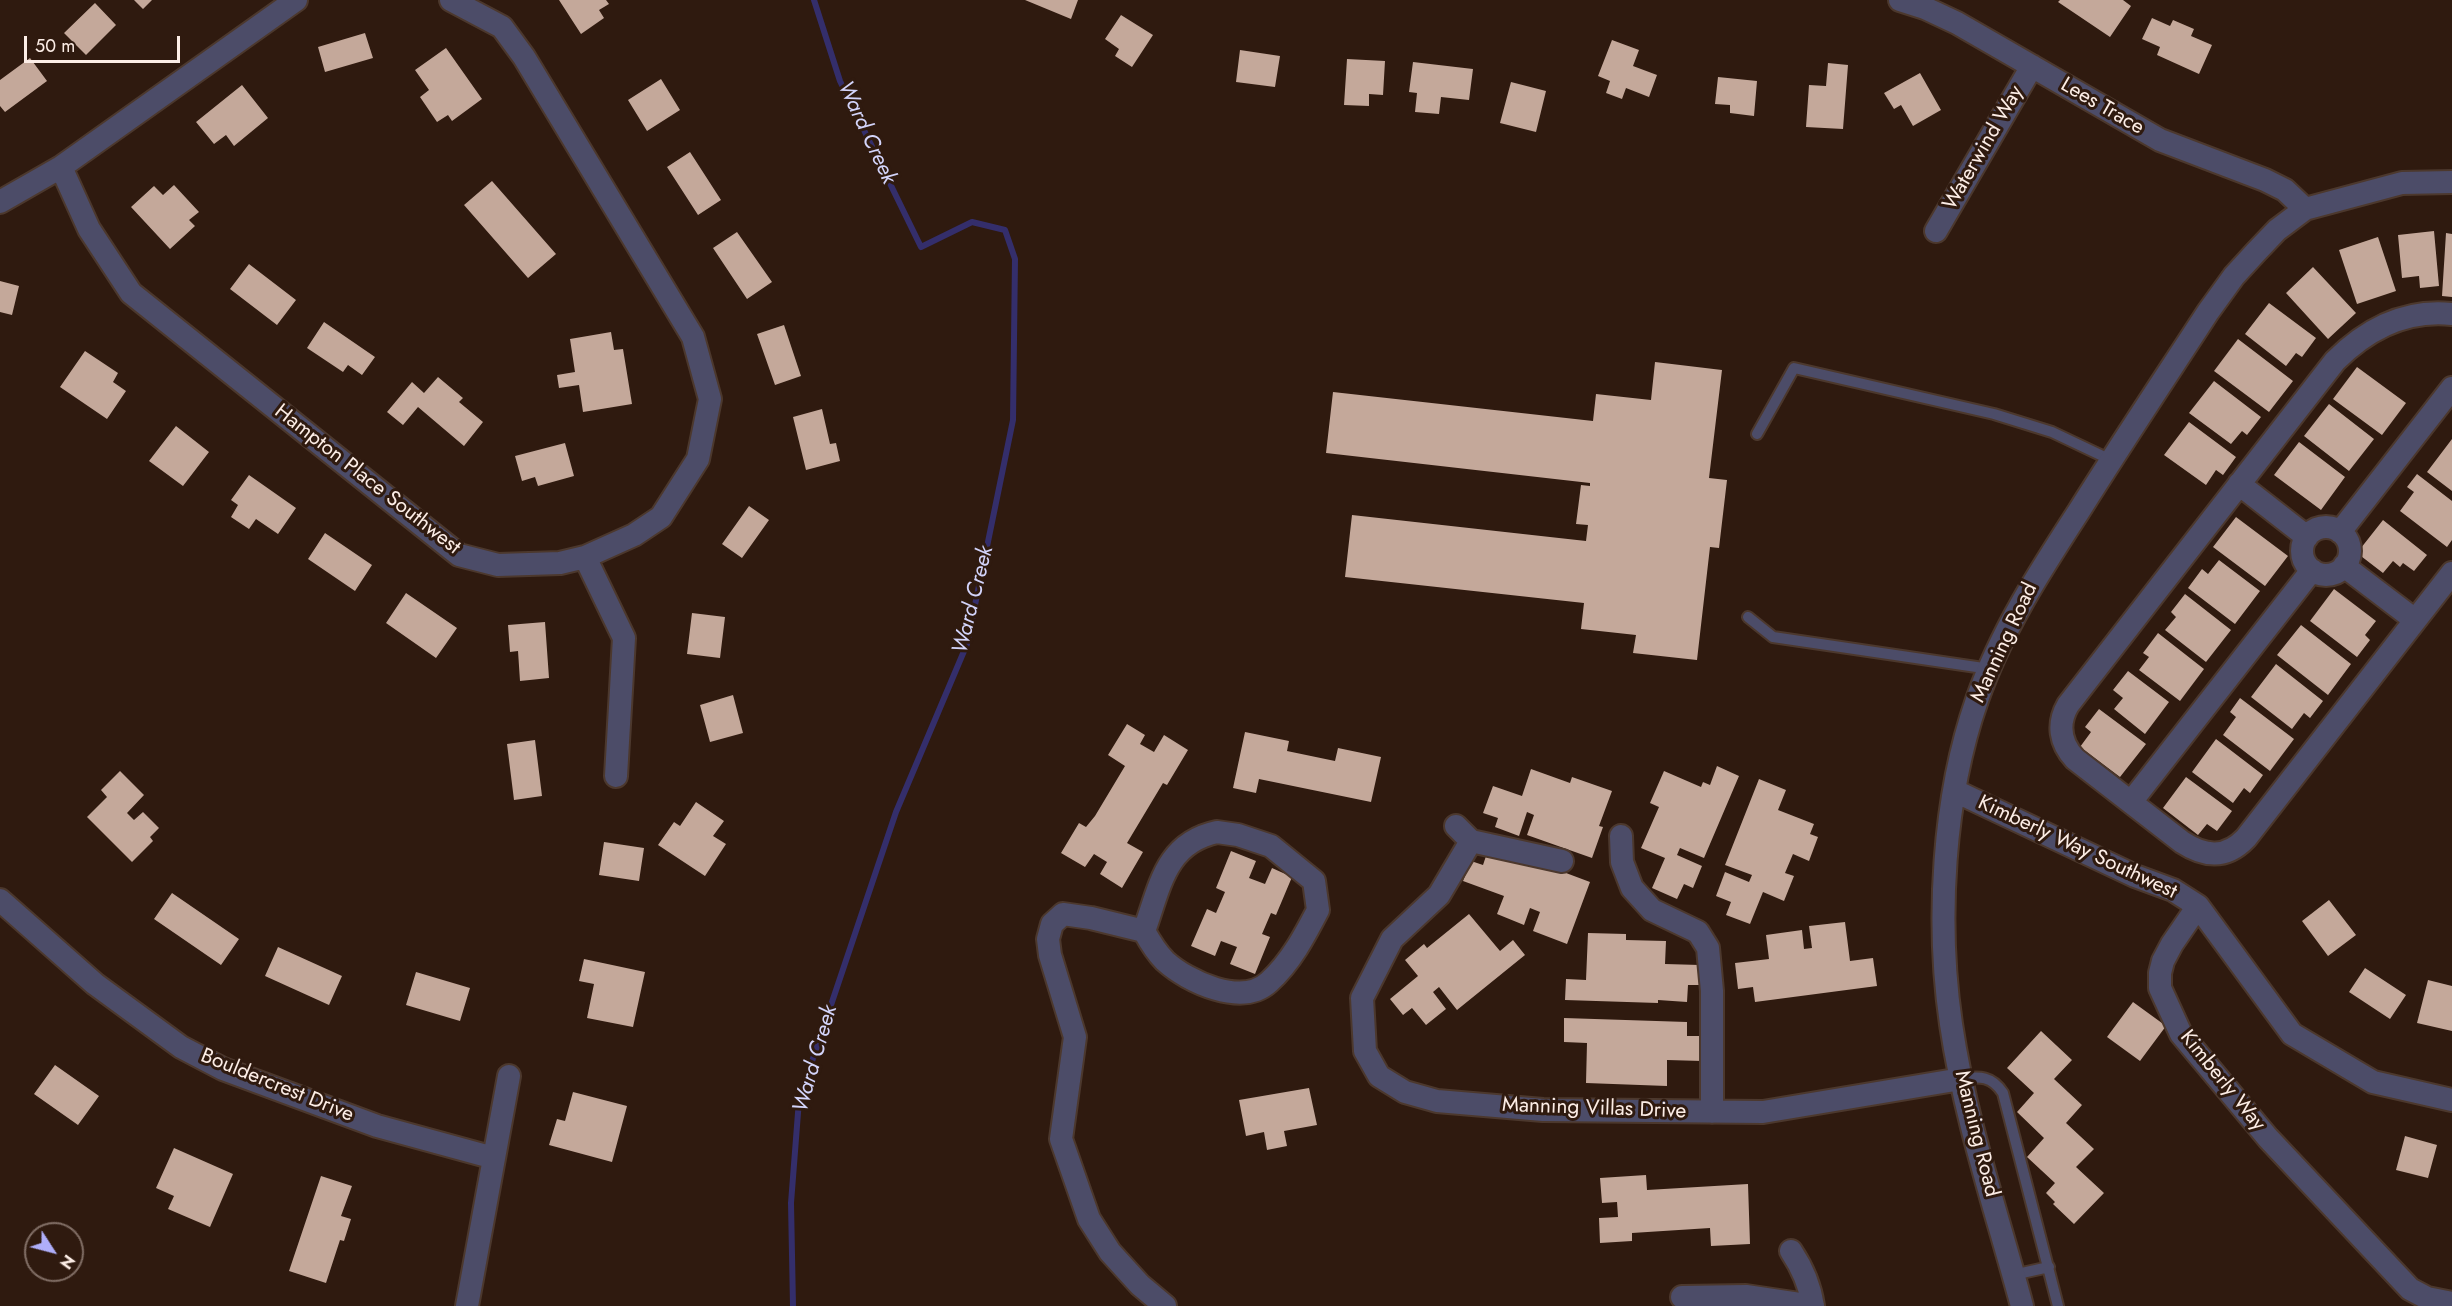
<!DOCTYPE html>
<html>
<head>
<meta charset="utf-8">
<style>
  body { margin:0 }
  #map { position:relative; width:2452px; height:1306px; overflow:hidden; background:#2f1a0f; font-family:Jost,sans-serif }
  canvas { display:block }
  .north { position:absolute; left:24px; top:1222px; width:60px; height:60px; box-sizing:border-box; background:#2f1a0f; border:2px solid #816e65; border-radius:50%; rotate:126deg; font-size:16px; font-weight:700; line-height:24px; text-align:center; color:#fcede6 }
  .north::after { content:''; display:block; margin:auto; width:21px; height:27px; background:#afaefa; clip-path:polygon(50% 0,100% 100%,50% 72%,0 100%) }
  .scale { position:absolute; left:24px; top:36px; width:156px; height:27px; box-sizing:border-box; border:3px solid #fcede6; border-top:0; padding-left:8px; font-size:18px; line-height:21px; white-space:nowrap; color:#fcede6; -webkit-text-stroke:4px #2f1a0f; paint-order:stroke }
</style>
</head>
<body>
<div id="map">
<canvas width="2452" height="1306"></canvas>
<div class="north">N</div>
<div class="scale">50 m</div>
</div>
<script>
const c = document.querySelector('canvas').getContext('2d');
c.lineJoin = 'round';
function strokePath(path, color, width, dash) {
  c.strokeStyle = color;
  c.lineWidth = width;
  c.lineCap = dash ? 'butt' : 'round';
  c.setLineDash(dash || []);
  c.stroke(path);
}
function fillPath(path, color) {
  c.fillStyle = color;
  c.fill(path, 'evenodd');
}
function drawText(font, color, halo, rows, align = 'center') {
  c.font = font + ' Jost,sans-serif';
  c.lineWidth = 6;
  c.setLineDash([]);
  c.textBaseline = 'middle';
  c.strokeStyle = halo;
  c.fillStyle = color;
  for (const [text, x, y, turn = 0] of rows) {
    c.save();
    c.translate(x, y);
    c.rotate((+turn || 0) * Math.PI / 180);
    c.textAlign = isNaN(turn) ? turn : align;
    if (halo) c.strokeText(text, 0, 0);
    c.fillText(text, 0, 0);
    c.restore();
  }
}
strokePath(new Path2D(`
  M793 1306 791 1203 799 1100 896 812 967 644 1013 420 1015 259 1005 230 972 222 921 247 840 81 814 0`), '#342e6b', 6);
fillPath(new Path2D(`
  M134 0H152L143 9Z
  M559 0H606L609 4 599 10 604 18 581 34Z
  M1025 0H1078L1071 19Z
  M2060 0H2123L2131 6 2110 37 2058 2Z
  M95 3 116 25 86 55 64 33Z
  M1121 15 1153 35 1132 67 1115 56 1119 49 1105 39Z
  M2152 18 2170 26 2173 20 2194 29 2191 36 2212 45 2199 74 2157 55 2160 47 2142 39Z
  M365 33 373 58 325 72 318 47Z
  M1612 40 1639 50 1633 66 1657 75 1649 97 1626 88 1622 99 1606 93 1610 81 1598 76Z
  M446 48 482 99 452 121 448 115 437 122 420 97 429 90 415 70Z
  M1240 50 1280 56 1275 87 1236 82Z
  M30 58 47 81 5 112 0 106V80Z
  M1347 59 1385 61 1383 95 1369 94V106L1344 105Z
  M1413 62 1473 69 1469 100 1441 97 1439 114 1415 112 1417 93 1409 92Z
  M1828 63 1848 65 1843 129 1806 127 1809 85 1826 86Z
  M1920 73 1941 110 1913 126 1901 105 1894 109 1884 93Z
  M1718 77 1757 81 1754 116 1730 113V105L1715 104Z
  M661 79 680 110 647 131 628 100Z
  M1511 82 1546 91 1536 132 1500 123Z
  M242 85 268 118 234 146 226 135 214 144 196 122Z
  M690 152 721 200 698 215 667 167Z
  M492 181 556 254 528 278 464 205Z
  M174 185 199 212 189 220 195 226 170 249 131 207 154 186 163 195Z
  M2434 231 2439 286 2420 288 2419 276 2402 278 2398 235Z
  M737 232 772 282 747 299 713 248Z
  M2446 233 2452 234V297L2442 296Z
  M2378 237 2396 291 2357 304 2339 250Z
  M249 264 296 300 277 325 230 289Z
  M2313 267 2356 313 2328 339 2286 293Z
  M0 281 19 286 12 315 0 312Z
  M2269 303 2316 338 2302 357 2296 353 2286 366 2245 334Z
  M324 322 375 357 362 375 348 365 343 372 307 348Z
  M784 325 801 376 775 385 757 334Z
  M611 332 614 350 623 349 632 404 583 412 579 385 559 388 557 375 575 372 570 339Z
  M2238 339 2293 381 2269 412 2214 371Z
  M85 351 118 373 113 382 126 391 107 419 60 387Z
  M1655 362 1722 370 1709 478 1727 480 1719 548 1710 547 1697 660 1633 653 1636 635 1581 629 1584 603 1345 577 1352 515 1586 541 1588 525 1576 524 1581 485 1590 486V483L1326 453 1333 392 1593 421 1596 394 1651 400Z
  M2357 367 2406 403 2382 435 2333 399Z
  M438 377 463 398 459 402 483 422 464 446 418 407 403 425 387 412 412 382 424 393Z
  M2214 381 2261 417 2247 435 2242 431 2231 444 2189 413Z
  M2329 404 2374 439 2349 471 2304 436Z
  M822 409 830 444 836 443 840 461 806 470 793 417Z
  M2189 422 2236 457 2223 475 2216 470 2206 485 2164 455Z
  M176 426 209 452 183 486 149 461Z
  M2452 439V491L2427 472Z
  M2299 442 2345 477 2321 510 2274 475Z
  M565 443 574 476 538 486 535 477 522 481 515 456Z
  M2417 474 2452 501V540L2447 547 2400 511 2414 492 2407 487Z
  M249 475 296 508 278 534 256 519 249 529 231 517 238 505 231 500Z
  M749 506 769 520 742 558 722 544Z
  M2236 517 2288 556 2265 586 2213 547Z
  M2383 520 2427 555 2414 571 2403 563 2400 567 2393 561 2383 573 2357 553Z
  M325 533 372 565 355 591 308 559Z
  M2219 560 2260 591 2235 624 2188 588 2202 569 2208 574Z
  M2334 589 2376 621 2365 635 2370 640 2357 657 2310 621Z
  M406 593 457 628 436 658 386 623Z
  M2185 594 2231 630 2206 662 2165 630 2176 617 2171 612Z
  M692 613 725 617 720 658 687 654Z
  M545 622 549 678 520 681 518 651 510 652 508 625Z
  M2301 625 2351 664 2328 695 2277 655Z
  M2158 633 2204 669 2180 701 2139 670 2149 657 2143 653Z
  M2276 664 2323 701 2310 718 2304 713 2292 729 2251 697Z
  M2128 671 2169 702 2145 734 2114 709 2123 698 2113 690Z
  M733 695 743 733 710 742 700 705Z
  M2240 698 2294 739 2270 771 2223 735 2236 717 2230 712Z
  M2099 709 2146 744 2120 777 2080 747 2091 732 2085 727Z
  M1127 724 1145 735 1140 744 1154 752 1164 735 1188 750 1167 785 1163 783 1127 843 1143 852 1122 888 1100 874 1107 862 1094 854 1085 867 1061 853 1079 823 1086 827 1095 816 1125 766 1108 755Z
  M1245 732 1289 741 1287 751 1335 761 1338 748 1381 757 1371 802 1259 779 1256 793 1233 788Z
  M2216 739 2263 775 2250 793 2244 788 2233 803 2192 772Z
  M535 740 542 796 514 800 507 744Z
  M1717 766 1739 776 1704 858 1680 848 1677 855 1702 866 1693 888 1684 884 1677 899 1652 888 1665 858 1641 848 1659 807 1650 803 1664 771 1701 787 1703 782 1710 785Z
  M1531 769 1570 783 1572 777 1612 791 1599 826 1603 827 1592 858 1527 835 1534 815 1527 812 1519 836 1495 827 1498 818 1483 813 1493 786 1522 796Z
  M120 771 144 795 127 813 134 820 143 812 159 828 150 837 153 841 132 862 87 817 107 797 101 790Z
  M2186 777 2232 811 2217 831 2207 824 2198 835 2163 808Z
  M1759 779 1786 790 1778 810 1814 824 1810 834 1818 837 1809 861 1793 854 1785 873 1794 876 1784 901 1763 892 1750 924 1726 915 1731 902 1716 896 1725 872 1749 882 1752 875 1725 865Z
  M696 802 724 821 713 836 726 844 705 876 658 845 674 822 680 826Z
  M604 842 644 848 639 881 599 875Z
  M1488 850 1518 855 1590 882 1567 944 1533 931 1540 912 1530 908 1524 925 1497 914 1504 896 1463 881 1471 861 1483 865Z
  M1231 851 1256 861 1249 878 1265 884 1272 868 1292 877 1276 915 1271 913 1262 934 1270 937 1255 974 1230 964 1237 947 1221 941 1215 956 1191 946 1207 909 1216 913 1225 892 1216 888Z
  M172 893 239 939 221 965 154 919Z
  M2329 900 2356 935 2328 956 2302 921Z
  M1469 914 1500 951 1513 940 1525 955 1457 1010 1439 987 1433 992 1446 1009 1426 1025 1412 1008 1403 1015 1390 999 1418 976 1405 960 1424 944 1427 948Z
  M1845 922 1850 961 1873 958 1877 986 1755 1002 1753 987 1738 989 1735 963 1769 959 1766 935 1802 930 1804 949 1812 948 1809 926Z
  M1588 933 1626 934V940L1666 941 1665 964 1700 965V985H1688L1687 1002 1658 1000V1003L1565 1000 1566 979 1586 980Z
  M278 947 342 976 329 1005 265 976Z
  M584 959 645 972 633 1027 587 1018 594 984 579 981Z
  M2365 968 2406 995 2390 1019 2349 992Z
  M416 972 470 988 460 1021 406 1005Z
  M2428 980 2452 986V1031L2417 1023Z
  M2133 1002 2166 1026 2140 1061 2107 1037Z
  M1564 1018 1687 1022V1036H1702V1061L1667 1060V1086L1586 1083 1587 1043 1564 1042Z
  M2041 1031 2072 1060 2054 1079 2082 1105 2066 1123 2094 1149 2076 1167 2104 1193 2074 1224 2053 1204 2055 1202 2046 1193 2055 1183 2027 1157 2044 1138 2017 1112 2034 1093 2007 1068Z
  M55 1065 99 1096 78 1125 34 1094Z
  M1309 1088 1317 1125 1284 1131 1287 1146 1267 1150 1264 1132 1246 1136 1239 1100Z
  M573 1092 627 1106 612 1162 549 1145 557 1119 565 1121Z
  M2405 1136 2437 1145 2428 1178 2396 1170Z
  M174 1148 233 1174 210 1227 168 1209 174 1196 156 1188Z
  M1646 1175 1647 1190 1748 1184 1750 1244 1711 1246 1710 1228 1632 1233V1241L1600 1243 1599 1218 1618 1217 1617 1202 1602 1203 1600 1178Z
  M321 1176 352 1186 341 1216 351 1219 344 1241 340 1240 326 1283 289 1271Z`), '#c4a89a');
const service = new Path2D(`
  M1757 434 1794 368 1994 414 2052 432 2111 460
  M1748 617 1773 637 1990 669
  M1961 1079C1980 1076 1992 1076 2003 1093L2058 1306
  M2013 1275 2049 1267`);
const minor = new Path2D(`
  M1900 0 1925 8 1957 23 2160 140 2265 180 2285 190 2305 209
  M61 167 89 229 131 293 459 555 498 565 560 563 585 557 634 535 661 517 698 459 710 399 693 337 524 57 502 27 451 0
  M0 202 61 167 296 0
  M1936 231 2032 66
  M2452 314C2405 309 2367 329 2335 361L2068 705C2057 724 2060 743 2075 759L2182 842C2205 857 2226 859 2246 838L2452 573
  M2239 484 2307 537
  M2302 551a24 24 0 1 1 48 0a24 24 0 1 1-48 0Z
  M2340 532 2452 388
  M585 557 624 638 616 776
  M2344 566 2415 620
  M1955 791 2135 876 2173 890 2198 906 2292 1034 2373 1082 2452 1100
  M2131 802 2312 570
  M1456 826 1471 841 1439 895 1392 939 1362 998 1365 1051 1379 1076 1405 1092 1437 1101 1543 1110 1763 1112 1961 1079
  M1217 832 1238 835 1271 846 1314 881 1318 910C1305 935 1291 962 1269 982 1242 1007 1188 982 1165 961 1156 952 1150 942 1144 931 1160 887 1165 843 1217 832Z
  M1621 836 1622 862 1632 888 1652 910 1698 932 1708 948 1712 991V1112
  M1471 841 1562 861
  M0 900 95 984 181 1047 223 1069 377 1126 494 1158
  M2198 906 2172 944 2163 961 2160 973V988L2181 1034 2268 1138 2410 1289 2427 1298 2452 1303
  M1144 931 1091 918 1063 914 1052 924 1048 939 1050 955 1075 1037 1061 1139 1089 1219 1110 1252 1140 1285 1165 1306
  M1791 1251C1803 1269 1810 1285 1813 1306
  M1682 1297 1746 1296 1813 1306
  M467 1306 509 1076
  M2022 1306C1997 1213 1965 1120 1951 1024 1936 922 1943 797 1977 700 2001 631 2040 571 2079 511 2121 444 2165 378 2208 312L2234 276 2256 252 2277 230 2305 209 2402 183 2452 182`);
strokePath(service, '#4c382d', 14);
strokePath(minor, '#4c382d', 26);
strokePath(service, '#4c4c68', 10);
strokePath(minor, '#4c4c68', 22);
drawText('21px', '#fcede6', '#2f1a0f', [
  ["Lees Trace",2102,107,30],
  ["Waterwind Way",1984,148,-60],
  ["Hampton Place Southwest",367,480,38],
  ["Manning Road",2005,643,-65],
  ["Kimberly Way Southwest",2077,848,25],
  ["Kimberly Way",2222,1081,51],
  ["Bouldercrest Drive",277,1086,22],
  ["Manning Villas Drive",1594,1109,2],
  ["Manning Road",1976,1134,76]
]);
drawText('italic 22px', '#d3d4fa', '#2f1a0f', [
  ["Ward Creek",866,133,65],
  ["Ward Creek",974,600,-76],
  ["Ward Creek",816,1059,-74]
]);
</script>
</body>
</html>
